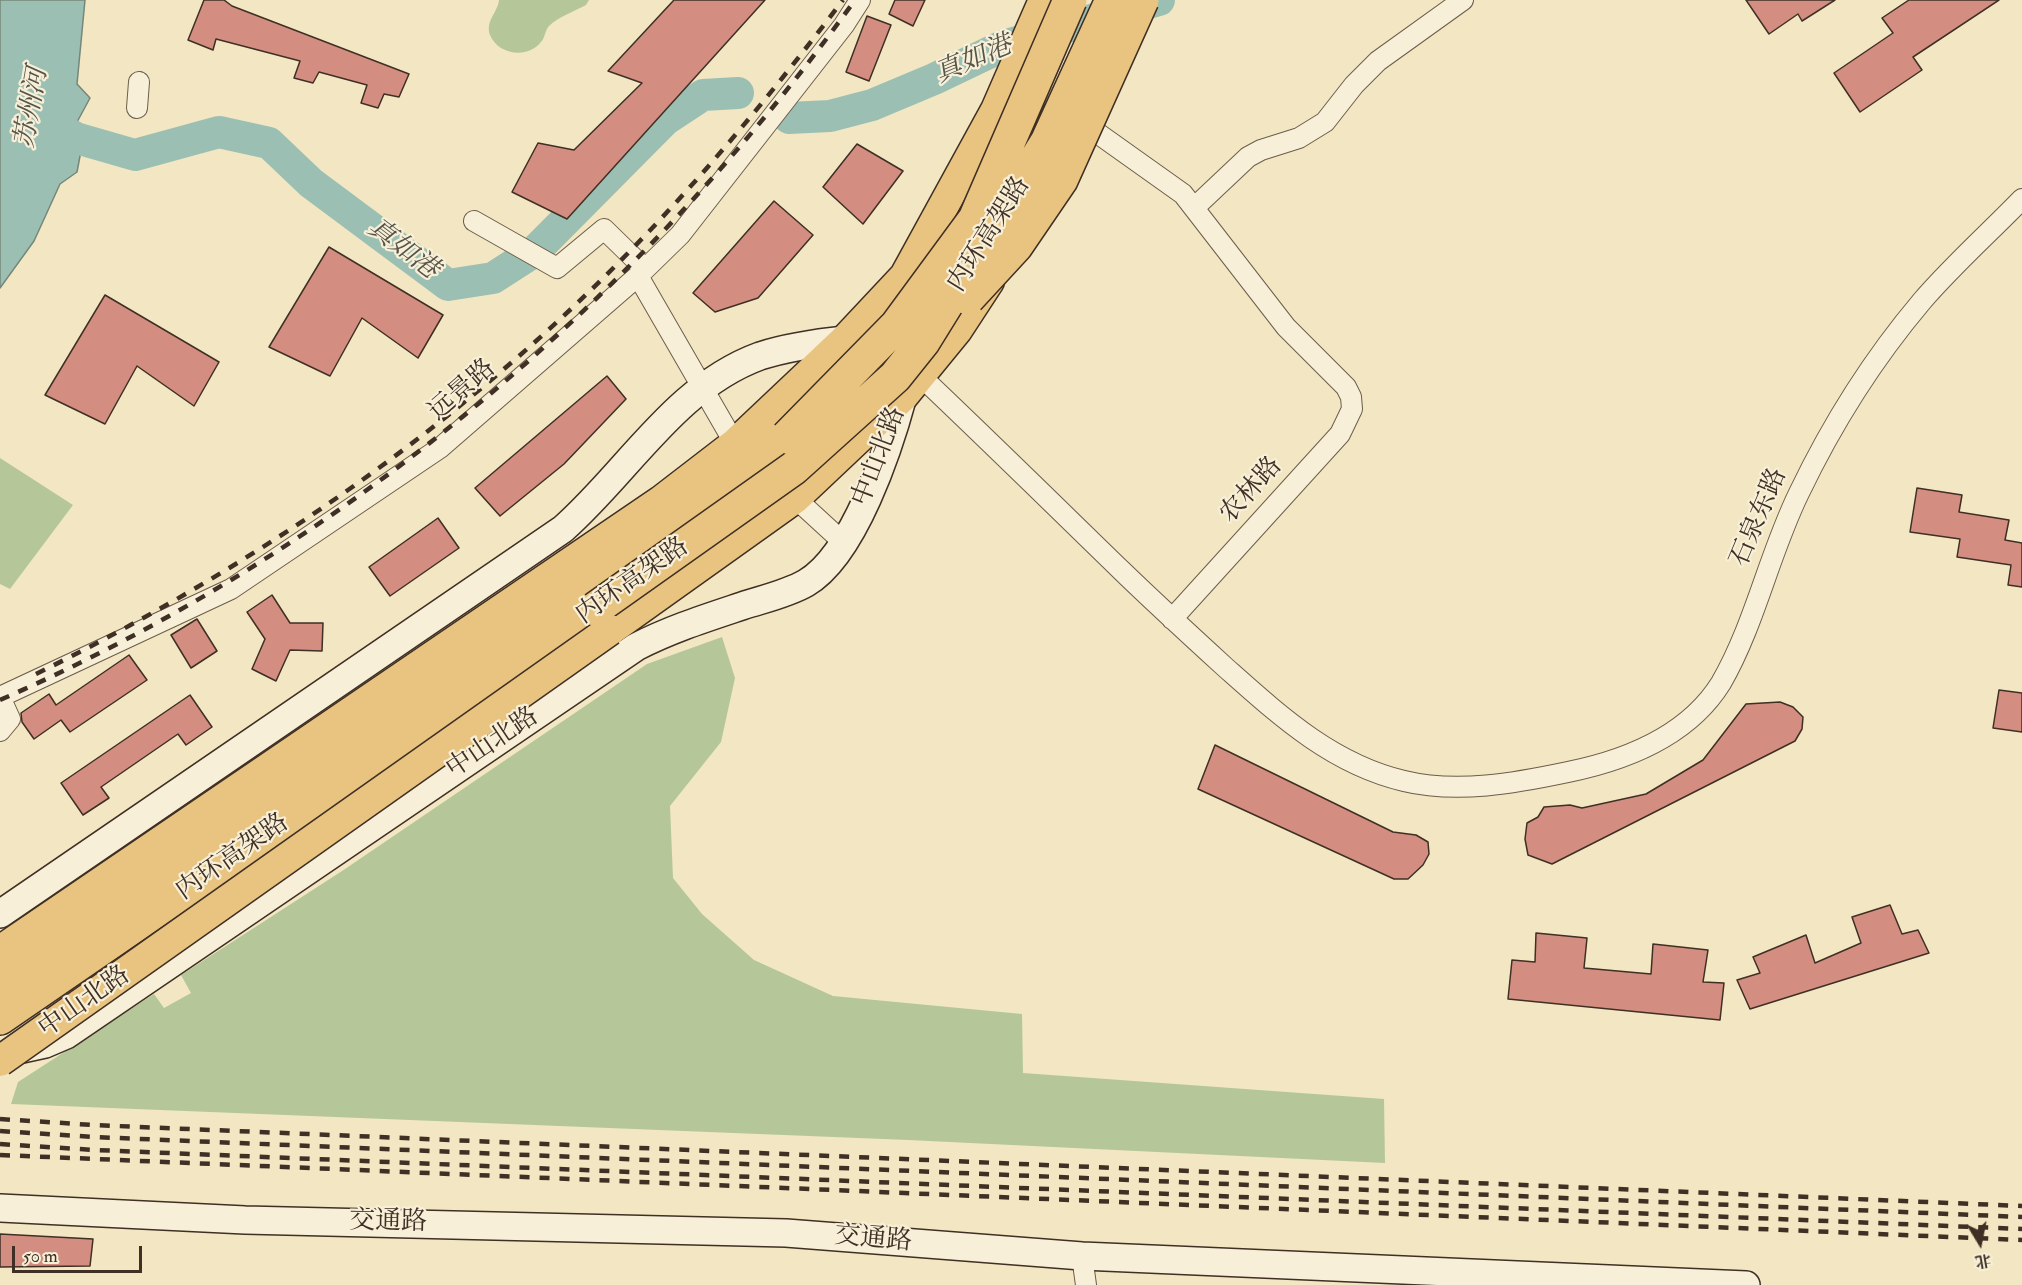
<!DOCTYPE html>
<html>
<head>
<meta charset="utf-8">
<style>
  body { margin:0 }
  #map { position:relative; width:2022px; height:1285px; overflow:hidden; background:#f2e7c2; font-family:"IM FELL Double Pica","Noto Serif SC",serif }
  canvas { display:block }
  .north { position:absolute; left:1950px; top:1213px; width:60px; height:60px; -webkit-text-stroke:4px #f7efd7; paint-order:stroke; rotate:170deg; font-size:16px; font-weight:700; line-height:24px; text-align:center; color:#3f2f24 }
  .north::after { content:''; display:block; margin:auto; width:21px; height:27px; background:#3f2f24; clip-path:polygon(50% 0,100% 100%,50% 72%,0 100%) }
  .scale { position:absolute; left:12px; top:1246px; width:130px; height:27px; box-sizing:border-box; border:3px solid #3f2f24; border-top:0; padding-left:8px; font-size:18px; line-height:21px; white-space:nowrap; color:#3f2f24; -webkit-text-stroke:4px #f7efd7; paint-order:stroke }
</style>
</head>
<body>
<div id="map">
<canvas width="2022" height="1285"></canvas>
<div class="north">北</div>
<div class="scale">50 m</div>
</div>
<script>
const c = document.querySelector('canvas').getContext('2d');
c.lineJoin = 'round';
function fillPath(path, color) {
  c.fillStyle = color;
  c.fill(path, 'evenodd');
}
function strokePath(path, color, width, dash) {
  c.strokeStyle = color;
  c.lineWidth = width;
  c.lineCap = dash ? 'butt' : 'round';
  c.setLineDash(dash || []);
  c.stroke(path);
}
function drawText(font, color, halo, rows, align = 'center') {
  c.font = font + ' "IM FELL Double Pica","Noto Serif SC",serif';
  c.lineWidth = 4.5;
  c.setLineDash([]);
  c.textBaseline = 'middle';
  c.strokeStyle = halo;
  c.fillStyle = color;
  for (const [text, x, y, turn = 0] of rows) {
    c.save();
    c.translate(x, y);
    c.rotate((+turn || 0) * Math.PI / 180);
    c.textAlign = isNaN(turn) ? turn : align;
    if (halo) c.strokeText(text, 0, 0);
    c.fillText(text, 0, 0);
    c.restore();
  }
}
fillPath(new Path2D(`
  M499 0H589L586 5C575 11 558 17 549 26 545 30 545 38 541 42 528 59 498 55 490 35 485 21 498 12 499 0Z
  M0 458 73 505 10 589 0 584Z
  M722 637 735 678 721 742 670 806 673 878 702 914 754 960 833 996 1022 1014 1023 1073 1384 1099 1385 1163 908 1140 11 1104 18 1082 154 994 164 1008 191 993 181 975 342 871 647 664Z`), '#b5c798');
const water = new Path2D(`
  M0 0H85L77 84 90 98 76 124 80 156 77 172 60 184 34 241 0 288Z`);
fillPath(water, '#9bc0b3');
strokePath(water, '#76867a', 1.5);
strokePath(new Path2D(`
  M40 118 76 138 135 155 219 132 269 143 311 183 448 285 493 278 535 251 665 120 703 95 738 93
  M789 118 830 116 872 105 934 79 1003 46 1159 0`), '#9bc0b3', 32);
const building = new Path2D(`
  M204 0H224L232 6 409 74 399 97 384 94 378 108 361 103 367 85 319 72 313 83 294 78 300 61 216 39 213 50 188 40Z
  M674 0H765L567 219 512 192 538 143 574 150 642 83 608 71Z
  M895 0H925L913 26 889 14Z
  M1746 0H1835L1802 21 1798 14 1769 34Z
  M1909 0H1999L1913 57 1922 70 1860 112 1834 73 1893 33 1882 18Z
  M867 16 891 25 869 81 846 72Z
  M857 144 903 171 863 224 823 187Z
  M774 201 813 235 758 298 715 312 693 293Z
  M329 247 443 315 418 358 362 318 330 376 269 347Z
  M105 295 219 362 194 406 137 366 105 424 45 395Z
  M607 376 626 399 564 464 500 516 475 488Z
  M1917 488 1962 495 1959 512 2009 520 2005 540 2022 543V587L2008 585 2011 565 1957 557 1960 539 1910 532Z
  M438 518 459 548 390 596 369 567Z
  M272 595 290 623H323L322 651 290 650 276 681 252 669 265 639 247 612Z
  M197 619 217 651 191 668 171 635Z
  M129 655 147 680 70 732 61 720 34 739 22 722 21 713 49 694 56 705Z
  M1999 690 2022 693V732L1993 728Z
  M190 695 212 727 186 745 178 734 101 787 109 798 83 815 61 783Z
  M1780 702 1793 707 1803 717 1802 729 1795 741 1552 864 1528 855 1525 839 1527 823 1538 817 1544 807 1570 805 1582 808 1646 794 1703 760 1746 704Z
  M1215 745 1393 832 1416 835 1428 842 1429 854 1423 865 1408 879H1394L1198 789Z
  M1890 905 1902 934 1918 930 1929 953 1750 1009 1737 980 1760 973 1753 957 1806 935 1815 963 1861 943 1852 917Z
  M1536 933 1587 938 1584 968 1651 974 1653 944 1708 950 1703 982 1724 983 1720 1020 1508 999 1512 960 1535 962Z
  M0 1234 93 1239 90 1266 0 1267Z`);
fillPath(building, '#d38e81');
strokePath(building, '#3f2f24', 1.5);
const minor = new Path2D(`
  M137 108 139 82
  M1079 120 1183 194 1286 327 1346 387 1351 397 1352 409 1340 434 1172 619
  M1195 207 1248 157 1261 150 1299 138 1325 122 1354 85 1378 61 1463 0
  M474 221 557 268 604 229 645 269
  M638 276 735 444
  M912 368C983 435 1052 503 1122 571 1156 604 1191 636 1226 668 1280 716 1332 764 1404 781 1457 794 1516 783 1568 772 1627 760 1688 736 1721 683 1755 624 1769 554 1799 493 1832 424 1873 359 1922 301 1953 265 1989 233 2022 199
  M795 498 843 542
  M0 697 231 589 440 448 638 276 680 235 844 25 860 0
  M0 697 10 719 0 731
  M1082 1256 1086 1285`);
const secondary = new Path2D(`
  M0 914 563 529C628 472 675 387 760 356 788 347 816 343 845 340
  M22 1049 45 1044 66 1035 636 647C671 629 706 618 742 606 763 599 787 594 806 583 854 555 889 448 903 396
  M0 1208 245 1220 786 1233 1082 1256 1746 1285`);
const primary = new Path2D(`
  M610 630 795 498 903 396 957 330 989 281
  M0 951 661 501 735 444 845 340 905 276 996 110 1044 0`);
const trunk = new Path2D(`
  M0 983 580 586 787 437
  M0 1018 595 609`);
strokePath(minor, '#6c5d4c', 22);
strokePath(secondary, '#3f2f24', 30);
strokePath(primary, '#3f2f24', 33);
strokePath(trunk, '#3f2f24', 36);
strokePath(minor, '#f7efd7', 20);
strokePath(secondary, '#f7efd7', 27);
strokePath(primary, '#e9c481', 30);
strokePath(trunk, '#e9c481', 33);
strokePath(new Path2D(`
  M36 674C256 566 461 425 633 248 708 171 777 87 843 0
  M0 700C341 551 638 302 855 0
  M0 1119 93 1125 2022 1206
  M0 1131 94 1137 2022 1217
  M0 1144 95 1150 2022 1229
  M0 1155 2022 1240`), '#3f2f24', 4.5, [10, 10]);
const primaryBridge = new Path2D(`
  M0 1061 610 630`);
const trunkBridge = new Path2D(`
  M968 298 1016 246 1061 180 1142 0
  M787 437 897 325 975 219 1070 0
  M595 609 794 468 895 377 923 342 1047 142 1112 0`);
strokePath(primaryBridge, '#3f2f24', 33, []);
strokePath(trunkBridge, '#3f2f24', 36, []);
strokePath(primaryBridge, '#e9c481', 30);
strokePath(trunkBridge, '#e9c481', 33);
drawText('26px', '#3f2f24', '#f7efd7', [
  ["内环高架路",990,235,-58],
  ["远景路",463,391,-41],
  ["中山北路",880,457,-69],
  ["农林路",1252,491,-48],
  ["石泉东路",1760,518,-67],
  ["内环高架路",633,582,-35],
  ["中山北路",493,744,-34],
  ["内环高架路",233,858,-35],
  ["中山北路",85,1003,-35],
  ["交通路",388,1223,1],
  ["交通路",873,1240,5]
]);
drawText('italic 27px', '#565348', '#f7efd7', [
  ["真如港",974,61,-23],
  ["苏州河",33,108,-80],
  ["真如港",402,250,37]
]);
</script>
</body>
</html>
